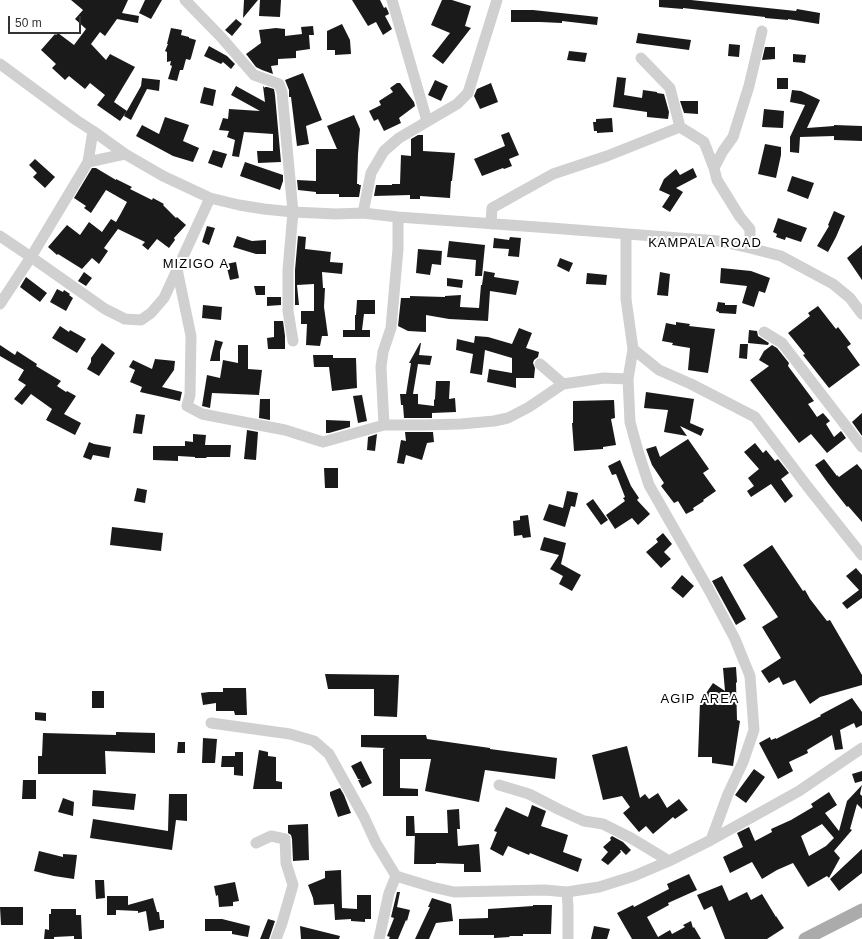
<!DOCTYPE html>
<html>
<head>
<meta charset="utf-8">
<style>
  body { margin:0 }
  #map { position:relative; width:862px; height:939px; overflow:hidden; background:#fff; font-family:Arial,sans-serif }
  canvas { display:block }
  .scale { position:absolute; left:8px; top:16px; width:73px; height:18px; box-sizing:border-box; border:2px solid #333; border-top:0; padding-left:5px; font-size:12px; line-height:14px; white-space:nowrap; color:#333; -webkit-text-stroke:3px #fff; paint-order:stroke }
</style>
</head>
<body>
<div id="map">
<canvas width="862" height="939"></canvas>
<div class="scale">50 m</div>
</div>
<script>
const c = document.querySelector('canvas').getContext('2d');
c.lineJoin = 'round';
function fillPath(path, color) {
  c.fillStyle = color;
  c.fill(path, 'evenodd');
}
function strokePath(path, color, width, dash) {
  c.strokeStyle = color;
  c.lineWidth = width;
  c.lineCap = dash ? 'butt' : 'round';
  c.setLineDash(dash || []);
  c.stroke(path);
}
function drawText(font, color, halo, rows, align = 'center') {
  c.font = font + ' Arial,sans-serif';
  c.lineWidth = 4;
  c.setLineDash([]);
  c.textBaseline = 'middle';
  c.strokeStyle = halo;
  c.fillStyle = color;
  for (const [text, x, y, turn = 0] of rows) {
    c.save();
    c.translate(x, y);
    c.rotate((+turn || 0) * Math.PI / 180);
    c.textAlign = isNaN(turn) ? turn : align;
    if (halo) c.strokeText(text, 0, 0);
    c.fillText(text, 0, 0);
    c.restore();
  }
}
fillPath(new Path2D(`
  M71 0H128L122 13 139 16 138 23 117 19 105 36 100 32 91 44 106 60 110 54 135 67 114 102 127 111 120 121 97 105 105 95 90 83 85 89 69 76 65 80 52 68 56 64 41 50 55 34 56 35 58 33 74 45 86 29 75 19 83 10Z
  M145 0H162L151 19 139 13Z
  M244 0H258L243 18Z
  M260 0H281L280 17 259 16Z
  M352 0H380L384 8 386 7 388 11 389 14 385 16 392 29 383 35 376 22 368 26Z
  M442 0H452L471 6 465 26 471 28 443 64 432 56 450 33 431 25Z
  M659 0H691L796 11 797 9 820 13 819 24 788 19V20L765 18V17L683 8V9L659 7Z
  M511 10H533L598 17 597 25 562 21V23L540 22H511Z
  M236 19 242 24 232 36 225 30Z
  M342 24 350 40 351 54 335 55V50H327V31Z
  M313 26 314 35H309L310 49 296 51V58L278 59V65L271 66 273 74 262 70 256 67 246 54 261 43 259 30 276 28 285 29V36L302 34 301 27Z
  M171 28 182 30 181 35 189 37V38L196 40 191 58 190 60 186 59 183 70H180L177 81 168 79 172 66 170 65 171 61 167 62V52L165 51 168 44H167Z
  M638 33 691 40 689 50 636 43Z
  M729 44 740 45 739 57 728 56Z
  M209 46 227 56 235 64 231 69 223 62 221 64 204 56Z
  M765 47H775V59L762 60Z
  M569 51 587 53 585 62 567 60Z
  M793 54 806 55 805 63 793 62Z
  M303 73 322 120 306 126 309 144 297 146 291 97H289V90L285 80Z
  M617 77 626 78 624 95 642 98 643 90 657 92V93L664 94 669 112 668 119 647 117V112L613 107Z
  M142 78 160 80 159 91 147 89 131 120 124 116 141 86Z
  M777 78H788V89H777Z
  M435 80 448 86 441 101 428 95Z
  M397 83H400L414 102 415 106 399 118 401 123 384 131 378 119 374 121 369 111 381 105 379 101 393 92 390 88Z
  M491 83 498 102 480 109 474 96 477 89Z
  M236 86 265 102 263 86 265 88V87H267L274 89 275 95 281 162 258 163 257 151H273V134L244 132 239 157 232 156 235 140 227 137 229 131 219 130 223 118 228 119 229 109 260 111 231 95Z
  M204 87 216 90 213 106 200 103Z
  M792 90 801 91 820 100 807 128 834 126V125L862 126V141L834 140V136L800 137 799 153 790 152V137L805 105 790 102Z
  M680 101H698V114L684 113Z
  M764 109 784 111 783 128 762 127Z
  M354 115 360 129 358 154 357 184H359V185H361L359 197H339V194H316V192L298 190 297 180 316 181V149H337L327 126Z
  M165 117 189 125 183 141 199 148 193 162 173 156 136 136 142 125 159 134Z
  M612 118 613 132 597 133V131H594L593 122H596V119Z
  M509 132 519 155 509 159 512 166 504 169 503 168 482 176 474 159 505 146 501 135Z
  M418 135H423V151L455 153 452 181H451L450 198 420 196V199H410V195L374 196 376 185H392V184H400L401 155 411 156V139Z
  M765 144 781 147V155L776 178 758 174Z
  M213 150 227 154 222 168 208 163Z
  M35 159 55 177 45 188 33 177 37 173 29 165Z
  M245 162 283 175V181L280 190 240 176Z
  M92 168H96L116 180V179L132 187 130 189 152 200 153 198 164 204 163 205 176 218 177 217 186 225 174 238 175 240 169 248 157 239 148 250 142 245 145 242 118 229 104 248 108 251 99 264 92 258 82 269 58 254 57 255 48 247 67 225 80 235 89 222 102 232 111 219 116 222 120 215 127 202 106 190 91 213 84 208 86 206 74 198Z
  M693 168 697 177 676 188 683 192 670 212 662 207 670 195 659 190 664 179 676 169 680 175Z
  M792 176 814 183 808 199 787 191Z
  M834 211 845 216 836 237 828 252 817 246 829 226 828 225Z
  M778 218 807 228 801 242 786 237 785 240 776 237 777 234 773 232Z
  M207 226 215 228 209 245 202 242Z
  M237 236 252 241 266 240V254H256L233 247Z
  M298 236 306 237 305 249 331 252 330 262 343 263 342 274 322 272 323 288H325L324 307 328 336H322L320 346 306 345 307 324H301V311H314V284L297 285 299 305H295V270Z
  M510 237 521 238 519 257 508 256 509 249 493 248 494 238 509 240Z
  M449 241 485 245 482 276H475L476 260 447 257Z
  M862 245V280L847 258Z
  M418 249 442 251 441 265 432 264 430 275 416 273Z
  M560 258 573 263 569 272 557 266Z
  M236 262 239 278 230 280 226 264Z
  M721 268 751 271 770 278 765 293 759 291 754 307 742 303 747 286 720 283Z
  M484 271 495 273 494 277 519 281 516 295 490 291 488 321 449 319 426 315V332L408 331 398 326 401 298H410V296L445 297V296L461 295 460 307 479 308 481 285H482Z
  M84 272 92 278 86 286 78 281Z
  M660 272 670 274 668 296 657 295Z
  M587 273 607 275 606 285 586 284Z
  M26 277 47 293 40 302 20 287Z
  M447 278 463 280 462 288 447 286Z
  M254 286H265V295H256Z
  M57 289 63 292 64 290 70 294 69 295 73 298 66 311 50 302Z
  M267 297H281V305L267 306Z
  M357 300H375V314H364L362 330H370V337H343V330H355V315H356Z
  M718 302 725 303V305H737L736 314 719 313V312L716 311Z
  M203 305 222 307 221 320 202 318Z
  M818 306 836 329 838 327 851 344 847 347 860 365 829 388 803 355 805 354 788 333 810 316 808 313Z
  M274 321H283L285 336V349H268L267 338 274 337Z
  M676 322 690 324 689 326 715 329 708 373 688 370 690 348 672 345 673 343 662 341 666 323 676 325Z
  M60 326 69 332 70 330 86 339 77 353 52 338Z
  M519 328 532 333 526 348 539 352 538 357 534 360 533 363 535 368 534 378H516V388L487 382 489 369 512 373V358L485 350 482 375 470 373 473 354 456 350 457 339 474 343 475 336 488 337 512 344Z
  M749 330 757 331 758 336 769 343 768 345 748 343Z
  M215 340 223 342 220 351V361H210Z
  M102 343 115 353 99 376 87 369 91 362V358Z
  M420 343H421L419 355 432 356 430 365 418 364 413 394H418V404L434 406V400L435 399 436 381H450L449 399 455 398 456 412 432 413V418H404L403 405H401L400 394H406L411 363H409Z
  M740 344H748L747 359 739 358Z
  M0 345 15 355 17 351 37 364 36 366 61 381 57 386 66 392 67 391 76 396 64 414 81 423 75 435 46 420 52 409 31 394 22 405 14 399 26 385 18 380 24 370 0 356Z
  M238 345H248V369L262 370 259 395 212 393 210 408 202 406 207 375 220 378 223 360 238 363Z
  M772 345 777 348 789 363 788 366 814 401 808 404 817 417 823 413 830 421 826 424 834 437 841 431 846 438 827 453 811 434 799 443 750 380 769 366 759 360 764 351Z
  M313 355H333V358H356L357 388 332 391 329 367H314Z
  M155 359 175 361 174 370 162 387 182 392 180 401 140 392 142 387 130 382 135 370 129 367 133 360 152 369Z
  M646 392 694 399 690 423 704 429 701 436 680 426 687 436 664 432 668 410 644 408Z
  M362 395 367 421 358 423 353 396Z
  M260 399H270V420L259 418Z
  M614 400 615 418 611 419 616 445 603 447V449L574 451 572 423H573V401Z
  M862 413V436L852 422Z
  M136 414 145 415 142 434 133 433Z
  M326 420 350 421V427L329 433H326Z
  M247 430 258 432 256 460 244 459Z
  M405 432H433L434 442 427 443 422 460 406 455 404 464 397 463 401 440 406 441Z
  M193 434 206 435 205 445H231L230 457H207L206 458H195V457L178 456V461L153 460V446H185V441L193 442Z
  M377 434 375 451 367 450 368 437Z
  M688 439 709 469 703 473 716 491 703 500 704 501 693 508 694 510 686 514 678 501 674 503 661 486 664 483 652 465 646 449 656 446 660 457Z
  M89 442 94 444 111 447 109 458 93 455 91 460 83 457Z
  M755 443 763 453 766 450 775 461 778 459 789 473 781 479 793 496 785 503 771 484 751 497 747 491 754 486 748 478 759 469 744 452Z
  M824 459 837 476V475L839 477 857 464 862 470V522L848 506 847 507 828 483 815 465Z
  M620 460 631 486 639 498 637 500 650 514 638 525 632 518 615 529 606 515 625 501 623 498 625 497 616 474 612 475 608 466Z
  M324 468H338V488H325Z
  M137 488 147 490 145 503 134 501Z
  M567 491 578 493 575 507 571 506 565 527 543 520 549 504 563 508Z
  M593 499 608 520 601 525 586 504Z
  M528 515 531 537 523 538 522 535 514 536 513 521 520 520V516Z
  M112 527 163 533 161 551 110 545Z
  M663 533 672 544 664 552 671 559 661 568 646 552 658 542 656 539Z
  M544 537 566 543 561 564 581 575 572 591 559 584 563 576 550 569 559 555 540 550Z
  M772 545 803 591 805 590 810 599 827 621 830 620 862 675V685L820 697 810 704 795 680 783 685 779 677 769 683 761 671 781 658 762 627 778 617 743 565Z
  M856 568 862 575V598L847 609 842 603 859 590 846 576Z
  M682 575 694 586 683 598 671 588Z
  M722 576 746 619 736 625 712 581Z
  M736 667 737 682 736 683 737 720 740 721 733 766 712 763V757H698L700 702 713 683 725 691 723 668Z
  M325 674 399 675 397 717 374 716V689H328Z
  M223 688H246L247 715H235L234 711H216V703L203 705 201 693 209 692H223Z
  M92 691H104V708H92Z
  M852 698 862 712V725L856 728 854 723 840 730 843 749 835 750 832 735 807 750 808 753 789 762 793 771 778 779 759 743 770 737 771 740 776 738V739L821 716 820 715Z
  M35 712 46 713V721L35 720Z
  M116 732 155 733V753L105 751 106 774H38V756H42L43 733 116 735Z
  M361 735H426L427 739 490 748V749L557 758 555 779 485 770 479 802 425 791 431 759H400V788L418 789V796H383V749L385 748 361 747Z
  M203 738 217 739 215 763H202Z
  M178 742H185V753H177Z
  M627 746 640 798 645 794 649 799 658 793 667 808 679 799 688 810 675 819 673 817 653 834 646 826 639 832 623 813 630 807 622 796 603 800 592 755Z
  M259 750 268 752V756L276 757V781L282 782V789H253Z
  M235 752H243V776L234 775V767H221L222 756H235Z
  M361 761 372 783 362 788 358 780 361 779H358L351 766Z
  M754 769 765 777 746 803 735 795Z
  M862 771V781L855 783 852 774Z
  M23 780H36V799H22Z
  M862 785 860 794 862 796V809L857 804 850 829 852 830 834 851 840 858 829 878 827 876 808 887 793 863 777 870 762 879 752 862 730 873 723 857 743 847 737 833 749 827 755 841 772 832 771 829 791 820 813 807 811 804 829 792 837 805 825 813 839 831 847 801ZM822 824 834 838 826 846 809 856 801 836Z
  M340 788 344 795 351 813 338 817 330 795V792Z
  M93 790 136 794 134 810 92 806Z
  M169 794H187V821L176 820 172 850 90 838 93 819 168 831Z
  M63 798 74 802 73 816 58 812Z
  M532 805 546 811 541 826 568 835 563 852 582 859 578 872 530 853 529 855 508 846 503 856 490 849 497 832 494 831 506 807 528 817Z
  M459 809 460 829H457L458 846 479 844 481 872H464V864L436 863V864H414L415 833H448L447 810Z
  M406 816H414L415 836H406Z
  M308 824 309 860 293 861 292 839 291 835 288 833V825Z
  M612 836 623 842 631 850 626 855 621 850H620L621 852 608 865 601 860 608 852 603 847 611 840 610 838Z
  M862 849V873L839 891 830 879Z
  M39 851 63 857V854L77 855 74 879 54 876 34 871Z
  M341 870 342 908 357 909V895H371V919H365V922L351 921V919L335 920 334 904 314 905 313 898 308 885 325 878V871Z
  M689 874 697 890 668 903 669 905 647 917 658 937 670 930 672 934 685 927 683 925 691 921 693 928 694 927 701 939H632L617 913 633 905 634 907 669 889 667 884Z
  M95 880H104L105 898 96 899Z
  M235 882 239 901 233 902V906L219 907 218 895 216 896 214 886Z
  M722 885 729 901 747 892 751 900 762 894 776 917V916L784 928 767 939H725L712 906 704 910 697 895Z
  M397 892H400L397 907 410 910 407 921 406 920 398 939H389L390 937 387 936 394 918 391 917Z
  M107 896H128V905L153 898 157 912H159L160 920H164V928L149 931 146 911 138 913V911L116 910V915H107Z
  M432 898 451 904 453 921 436 923 429 939H415L430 907H428Z
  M533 905H552L551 934H523V936H509L510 937 494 938V935H459V919L488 918V909L533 906Z
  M0 907H23V925H1Z
  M51 909H76V915H81L82 939H74V936L54 937V939H44L45 929 49 930V914H51Z
  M205 919H222L250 926 248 937 232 934V931H205Z
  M268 919 275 921 269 939H260Z
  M300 926 340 936 339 939H301Z
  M594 926 610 929 607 939H591Z`), '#1a1a1a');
strokePath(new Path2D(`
  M185 0 187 2 221 37 254 75 279 84 282 92 293 212 288 270V311L293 341
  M392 0 427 121
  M641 58 670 88 680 127 704 142 714 168
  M0 64 76 120 93 131 125 154 163 176 210 198 239 205 264 209 293 212 336 214 363 213 398 217 551 228 718 241 750 248 781 256 833 284 850 298 862 314
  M88 162 125 154
  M363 213 371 173 384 151 399 138 457 104 468 93 497 0
  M491 224 492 208 553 174 607 156 680 127
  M626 234V299L633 349 659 370 691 384 755 417 807 486 862 555
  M0 236 31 257 88 162 93 131
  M750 248V229L740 217 717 180 714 168 723 151 733 137 749 86 762 31
  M177 269 191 336 190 395 187 406 202 414 285 430 323 442 384 425 381 367 383 352 391 328 398 249V217
  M0 304 31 257 105 309 125 319 141 320 151 313 164 298 210 198
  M764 332 782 343 862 447
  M540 364 563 384
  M628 379 630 422 638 451 649 485 709 590 735 639 750 676 754 730 743 762 728 794 711 840
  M384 425H423L461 424 494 421 508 418 529 407 563 384 604 378 628 379 633 349
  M211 723 290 734 314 741 329 754 364 817 376 843 396 876 432 887 454 892 545 890 567 892 599 887 634 876 669 861 711 840 799 791 862 748
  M499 785 529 794 560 810 584 821 603 824 631 838 669 861
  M256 843 271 836 285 839 286 863 293 885 282 923 276 939
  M567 892 568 907V939
  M379 939 389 893 396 876`), '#d0d0d0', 11);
strokePath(new Path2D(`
  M805 939 862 910`), '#ababab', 13);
c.letterSpacing = '1px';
drawText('13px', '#000', '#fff', [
  ["KAMPALA ROAD",705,243],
  ["MIZIGO A",196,264],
  ["AGIP AREA",700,699]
]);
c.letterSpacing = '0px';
</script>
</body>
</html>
